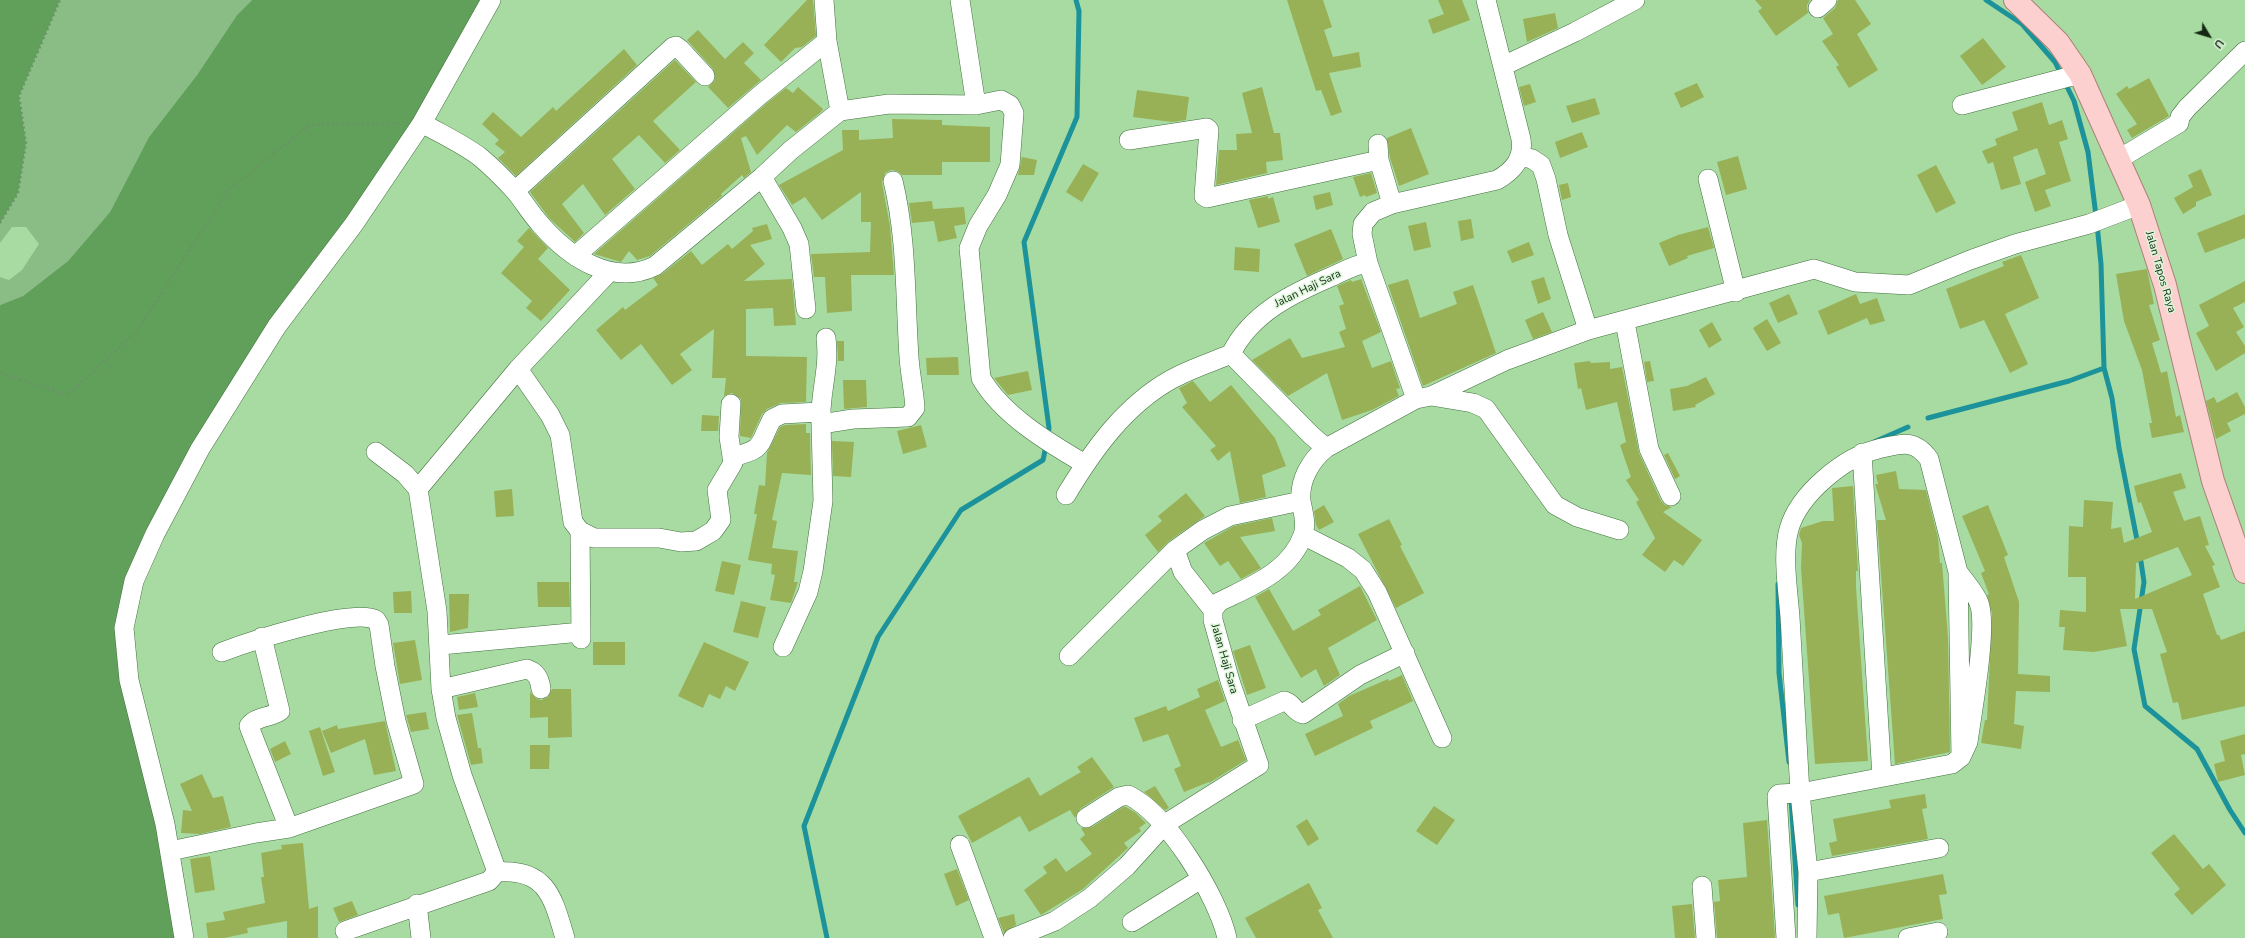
<!DOCTYPE html>
<html>
<head>
<meta charset="utf-8">
<style>
  body { margin:0 }
  #map { position:relative; width:2245px; height:938px; overflow:hidden; background:#a8dba2; font-family:"Nunito Sans",sans-serif }
  canvas { display:block }
  .north { position:absolute; left:2189px; top:16px; width:40px; height:40px; -webkit-text-stroke:3px #daf5d7; paint-order:stroke; rotate:128deg; font-size:11px; font-weight:700; line-height:16px; text-align:center; color:#142812 }
  .north::after { content:''; display:block; margin:auto; width:14px; height:18px; background:#142812; clip-path:polygon(50% 0,100% 100%,50% 72%,0 100%) }
</style>
</head>
<body>
<div id="map">
<canvas width="2245" height="938"></canvas>
<div class="north">U</div>
</div>
<script>
const c = document.querySelector('canvas').getContext('2d');
c.lineJoin = 'round';
function fillPath(path, color) {
  c.fillStyle = color;
  c.fill(path, 'evenodd');
}
function strokePath(path, color, width, dash) {
  c.strokeStyle = color;
  c.lineWidth = width;
  c.lineCap = dash ? 'butt' : 'round';
  c.setLineDash(dash || []);
  c.stroke(path);
}
function drawText(font, color, halo, rows, align = 'center') {
  c.font = font + ' "Nunito Sans",sans-serif';
  c.lineWidth = 3;
  c.setLineDash([]);
  c.textBaseline = 'middle';
  c.strokeStyle = halo;
  c.fillStyle = color;
  for (const [text, x, y, turn = 0] of rows) {
    c.save();
    c.translate(x, y);
    c.rotate((+turn || 0) * Math.PI / 180);
    c.textAlign = isNaN(turn) ? turn : align;
    if (halo) c.strokeText(text, 0, 0);
    c.fillText(text, 0, 0);
    c.restore();
  }
}
fillPath(new Path2D(`
  M60 0H252L237 15 197 75 149 137 110 212 68 261 23 296 0 305V277L9 280 22 270 39 244 26 227H12L0 243V223L18 193 26 143 19 96Z`), '#8abc85');
fillPath(new Path2D(`
  M0 0H60L19 96 26 143 18 193 0 223Z
  M252 0H491L200 449 124 628 184 938H0V305L23 296 68 261 110 212 149 137 197 75 237 15Z`), '#60a05a');
strokePath(new Path2D(`
  M1986 0 2022 24 2055 62 2074 101 2088 152 2096 216
  M2097 224 2101 264 2104 368 2112 398 2119 448 2138 545
  M1928 418 2069 381 2104 368
  M1048 436 1049 428 1024 242 1077 117 1079 11 1076 0
  M1874 442 1908 427
  M2140 555 2144 582 2134 649 2145 706 2197 749 2230 810 2245 833
  M1778 584 1779 673 1789 762
  M1791 798 1798 905
  M827 938 804 826 878 637 961 510 1043 460 1046 446`), '#1c929b', 5);
fillPath(new Path2D(`
  M807 0H813L816 36 802 47 795 48 781 62 764 45Z
  M1287 0H1323L1332 27 1324 30 1333 57 1359 52 1361 67 1329 73 1342 112 1331 116 1321 90 1316 91Z
  M1438 0H1462L1470 20 1433 34 1428 20 1444 14Z
  M1755 0H1810L1807 5 1808 13 1776 36 1758 11 1762 8Z
  M1838 0H1855L1871 24 1857 34 1878 70 1849 88 1836 67 1839 65 1822 41 1833 34 1823 18 1835 8Z
  M1555 13 1558 28 1527 42 1523 19Z
  M698 30 725 59 743 42 754 53 744 63 761 80 728 108 708 87 715 80 713 69 687 40Z
  M1983 38 2006 67 1982 85 1960 56Z
  M624 49 637 65 516 176 498 158 505 152 495 144 499 140 482 124 493 112 521 137 553 107 556 111Z
  M675 60 696 82 653 121 680 150 665 163 639 135 612 159 635 189 605 215 583 184 562 204 584 233 575 242 549 218 530 192Z
  M2149 78 2169 116 2132 138 2127 130 2137 124 2116 94 2127 86 2129 89Z
  M1697 83 1704 97 1681 108 1674 93Z
  M1530 84 1536 102 1524 106 1519 87Z
  M798 87 823 109 821 112 796 132 787 125 757 155 746 136 741 138 751 172 744 178 742 175 721 194 722 196 650 256 637 260 629 251 621 262 594 254 767 103 786 88 793 93Z
  M1262 87 1274 133H1280L1283 160 1266 162 1267 173 1216 185 1219 150H1237L1236 134 1252 133 1242 93Z
  M1137 90 1189 97 1186 120 1172 122 1133 117Z
  M1595 98 1600 114 1572 123 1566 106Z
  M2042 102 2049 125 2062 120 2068 139 2059 142 2071 181 2045 190 2051 206 2035 212 2025 182 2046 174 2037 148 2013 157 2021 184 2001 190 1993 162 1988 164 1982 151 1997 145 1995 139 2018 130 2012 112Z
  M892 119 942 120V125L990 127V162H942V175H902L897 171 891 170 885 173 882 183 890 226 894 275H851L852 311 827 313 825 277H814L811 254 870 252 871 222H861V192L822 220 805 197 792 205 779 185 843 150 842 130H859V140L893 138Z
  M1411 128 1429 174 1399 186 1390 158 1387 138Z
  M1582 132 1588 147 1560 158 1555 142Z
  M1738 156 1747 189 1726 195 1717 162Z
  M1022 157 1037 160 1034 175H1018Z
  M1083 164 1099 173 1082 202 1066 192Z
  M1936 165 1956 203 1936 213 1917 175Z
  M2201 169 2212 195 2196 202V206L2183 214 2174 198 2193 187 2188 175Z
  M1371 173 1377 193 1366 197 1365 195 1360 197 1353 177Z
  M1568 183 1571 197 1562 200 1559 185Z
  M1330 192 1333 205 1316 210 1313 196Z
  M1268 196V199L1273 197 1280 222 1258 228 1249 200Z
  M932 201 933 209 964 207 966 224 954 226 957 238 938 242 934 221 912 223 909 203Z
  M2245 214V238L2205 253 2197 233Z
  M1471 219 1474 238 1461 241 1458 221Z
  M1426 222 1431 247 1414 251 1408 226Z
  M767 224 772 239 750 245 765 264 744 281 792 279 796 325 774 326 773 308 746 309V356L807 357 806 402 781 403 767 409 762 414 751 438 740 436 741 399 732 393 724 396 726 378H712L714 329 680 354 692 370 672 385 641 344 621 360 596 330 623 307 625 310 658 285 653 278 662 274 691 251 702 265 728 244 732 249 753 231 752 228Z
  M1708 227 1714 248 1687 256 1688 258 1669 266 1659 243 1678 235Z
  M529 228 548 248 538 259 570 290 541 321 526 308 532 301 501 273 524 247 517 241Z
  M1331 229 1343 259 1307 276 1294 244Z
  M1529 242 1534 255 1512 263 1507 251Z
  M1235 247 1260 249 1259 272 1234 270Z
  M2021 255 2039 298 2005 314 2028 364 2010 373 1984 320 1960 329 1946 289 2004 266 2002 262Z
  M2147 269 2154 304 2149 305 2160 340 2152 343 2161 373 2167 371 2176 417 2180 415 2184 432 2152 438 2149 423H2152L2142 370 2124 321 2116 274Z
  M1544 277 1551 299 1538 304 1531 281Z
  M1361 279 1381 332 1362 341 1372 368 1391 361 1400 388 1396 389 1399 396 1372 410 1342 420 1327 373 1288 396 1252 360 1290 338 1302 358 1345 347 1339 332 1346 329 1339 306 1344 304 1337 286 1351 280 1352 282Z
  M1408 279 1420 318 1457 304 1453 292 1473 285 1496 353 1423 386 1388 285Z
  M2245 281V302L2233 308 2244 327 2236 332 2245 346V353L2216 371 2196 333 2209 326 2199 305Z
  M1789 294 1798 314 1778 323 1769 303Z
  M1856 294 1860 304 1877 298 1885 321 1870 325 1867 318 1828 335 1818 311Z
  M1543 312 1552 332 1533 339 1525 320Z
  M1767 319 1781 343 1767 351 1753 328Z
  M1712 322 1722 340 1709 348 1699 330Z
  M837 341H844V361H838Z
  M958 357 959 375H927L926 358Z
  M1590 361 1591 363 1610 362V369L1622 367 1639 453 1661 501 1665 505 1672 507 1663 512 1702 540 1683 566 1674 560 1665 572 1642 555 1655 538 1636 502 1639 500 1626 480 1631 477 1620 445 1626 442 1617 402 1586 410 1581 388 1578 389 1574 363Z
  M1650 361 1654 381 1647 382 1644 362Z
  M1028 371 1032 390 1008 395 994 378Z
  M1706 377 1715 394 1695 405 1696 407 1673 411 1670 389 1687 386Z
  M843 380H866L867 407 844 409Z
  M1193 381 1210 402 1231 385 1275 438 1286 466 1262 475 1266 497 1240 503 1230 451 1218 461 1210 450 1216 446 1182 407 1187 403 1179 388Z
  M2237 392 2245 407V414L2227 423 2231 431 2216 439 2206 401 2214 397 2217 403Z
  M702 415 719 416 718 431H701Z
  M806 424V433H810V440L811 475 782 473 772 520 777 521 772 548 798 551 794 582H798L791 603 770 600 775 575 771 574 772 564 748 560 757 514H754L759 485 765 486 767 453 780 427 785 425Z
  M921 425 927 447 903 454 897 431Z
  M832 441 854 442 851 477 833 476Z
  M1668 453 1680 476 1675 479 1664 455Z
  M1896 471 1899 489 1926 490 1938 538 1940 563H1942L1948 637 1950 752 1895 764 1877 520H1886L1875 484H1878L1876 475Z
  M2181 473 2186 488 2173 492 2184 521 2200 516 2209 545 2205 546 2215 565 2212 566 2220 587 2203 594 2217 635H2219L2221 640 2245 631V706L2182 720 2178 702 2173 703 2160 654 2167 652 2152 609H2120L2127 646 2094 652 2063 650 2065 627H2059L2060 610 2086 612V577H2068L2069 526 2083 527 2084 500 2113 502 2111 529 2121 527 2124 543 2152 532 2141 502 2138 503 2134 486ZM2178 547 2192 575 2135 599 2136 563Z
  M1853 486 1858 571H1856V587L1868 761 1815 764 1801 568 1802 543 1799 535 1801 528 1823 521H1834L1832 488Z
  M512 489 514 516 496 517 494 491Z
  M1186 493 1205 516 1169 541 1158 552 1145 535 1162 521 1158 516Z
  M1324 505 1334 522 1319 530 1316 525 1314 511Z
  M1988 505 2008 555 2004 557 2019 602 2018 674 2050 676V692L2016 691 2014 724 2024 726 2021 749 1981 743 1985 720H1987L1992 614 1987 595 1989 594 1981 573 1985 571 1962 516Z
  M1272 518 1275 531 1240 537 1261 568 1241 579 1228 561 1220 566 1204 543 1234 526Z
  M1389 519 1402 545 1400 546 1424 593 1396 608 1358 534Z
  M722 561 741 565 734 595 715 591Z
  M537 582H569L570 607H538Z
  M1360 586 1377 620 1328 648 1340 675 1324 686 1316 669 1301 678 1255 597 1269 589 1293 631 1321 615 1318 610Z
  M411 591 412 613H394L393 592Z
  M449 594H469L468 628 450 632Z
  M741 601 766 607 758 638 733 632Z
  M415 640 422 680 400 684 393 643Z
  M593 642H625V665H593Z
  M704 642 749 662 735 691 726 686 720 699 709 694 703 708 678 696Z
  M1250 645 1266 688 1247 695 1233 651Z
  M1402 675 1413 701 1370 721 1373 728 1315 756 1305 734 1343 716 1338 704 1349 696 1388 679 1389 681Z
  M1218 680 1225 701 1205 710 1221 747 1238 740 1246 760 1209 783V782L1184 792 1174 769 1181 766 1168 734 1143 742 1134 718 1166 706 1168 711 1200 697 1197 689Z
  M552 689H571L572 737 548 738V717L530 718V692L537 699 542 700 548 697Z
  M475 693 478 707 459 710 457 697Z
  M426 712 429 729 411 732 406 715Z
  M472 713 478 748H481L483 763 471 765 457 715Z
  M385 721 396 771 374 775 365 739 331 753 322 731 337 725 338 729Z
  M320 727 335 772 323 776 309 731Z
  M2245 734V754L2241 755 2245 775 2218 782 2214 764 2225 761 2220 741Z
  M285 741 291 754 275 762 270 749Z
  M530 745H550L549 769H530Z
  M1092 757 1114 787 1080 809 1075 818 1070 810 1029 832 1020 816 972 843 958 816 1029 777 1040 796 1081 772 1077 767Z
  M202 774 213 798 223 796 231 827 200 834 181 833 183 810 192 811 180 784Z
  M1155 786 1169 808 1165 810 1144 792Z
  M1925 794 1927 808 1922 809 1928 839 1832 856 1829 843 1837 841 1833 819 1891 808 1889 800Z
  M1434 806 1455 820 1437 845 1416 831Z
  M1123 807H1126L1136 813 1146 823 1139 828 1141 831 1124 843 1128 848 1083 889 1041 915 1024 890 1047 873 1043 867 1056 858 1066 872 1092 854 1080 839 1085 835 1081 828 1092 827Z
  M1307 819 1319 839 1308 846 1296 826Z
  M1767 820 1775 938H1717L1714 902 1720 901 1718 880 1747 877 1743 823Z
  M2174 834 2203 869 2209 864 2226 885 2192 915 2174 894 2180 889 2151 853Z
  M303 843 309 909 318 906V938H287V921L247 928 248 933 224 938H208L206 923 225 920 223 912 265 903 261 877H264L261 853 282 849 281 845Z
  M210 856 215 890 195 893 190 859Z
  M957 869 969 900 956 906 944 874Z
  M1943 874 1947 894 1939 895 1943 919 1844 938 1839 913 1828 915 1824 896Z
  M1309 883 1322 908 1318 910 1333 938H1256L1245 918Z
  M352 901 358 915 339 922 333 908Z
  M1692 904 1695 938H1675L1672 906Z
  M1014 914 1016 925 1004 933 998 918Z`), '#98b156');
const minor = new Path2D(`
  M824 0 827 41 840 111
  M960 0 976 105
  M1818 8 1827 0
  M1503 66 1575 32 1635 0
  M1962 105 2080 74
  M422 123C441 134 463 144 480 157 492 167 504 179 515 191 524 202 531 214 541 225 569 257 612 287 655 266L762 177 791 150 840 111 889 104 976 105 1001 100 1010 105 1014 113 1010 165 997 195 978 226 969 248 981 378C1002 415 1049 443 1085 464
  M1129 140 1207 128 1209 130 1204 196 1207 198 1379 160
  M1378 144 1379 160 1392 204
  M1520 156 1532 159 1541 165 1546 179 1558 235 1588 330
  M2119 159 2179 123 2180 117 2187 108 2245 51
  M762 177 792 228 799 244 806 309
  M1708 179 1736 292
  M515 191 673 47 676 46 680 49 705 76
  M575 256 760 95 827 41
  M1625 322 1649 449 1671 496
  M1231 354C1251 313 1293 293 1333 276 1344 271 1356 264 1368 263
  M518 369 550 415 560 435 573 522 580 531 594 538H659L681 542 696 541 703 537 713 531 721 520 717 490 733 463 729 437 731 404
  M1431 396 1473 403 1486 409 1555 505 1577 517 1619 530
  M1416 399 1431 396 1507 360 1588 330 1814 269 1855 282 1909 285 1970 260 2015 244 2089 224 2139 205
  M821 424C819 394 830 370 826 338
  M1326 448 1416 399 1368 263 1362 234 1363 224 1373 212 1392 204 1497 180C1513 171 1524 159 1521 139L1486 0
  M376 452 405 474 418 489
  M1862 453 1882 777
  M732 457C765 449 758 446 772 419L782 414 820 412
  M1066 495C1093 450 1125 405 1172 379 1190 369 1212 362 1231 354
  M580 531 581 639
  M1303 535 1348 558 1363 570 1377 592 1442 738
  M1958 572C1965 582 1975 592 1979 603 1988 626 1972 713 1968 742L1961 757 1952 764 1800 793C1797 734 1793 676 1790 617 1788 591 1782 554 1789 529 1799 494 1844 457 1878 449 1900 444 1914 438 1929 459L1958 572 1961 757
  M1213 610 1183 572 1175 550 1203 530 1230 516 1301 501
  M262 637 280 711C270 718 256 716 249 726L250 729 289 828
  M441 645 581 632
  M783 647 808 592 813 571 823 501 821 424 853 419 908 417 915 408C914 391 910 374 909 357 905 298 907 238 893 181
  M1069 656 1175 550
  M441 689 527 669C537 672 540 680 541 689
  M1242 720 1284 701C1292 702 1294 712 1303 714L1360 675 1405 653
  M1086 818 1119 797 1128 795C1167 813 1218 897 1227 938
  M960 845 994 938
  M170 851 256 833 289 828 414 784 396 721 385 666 379 625 376 620C354 607 248 642 222 652
  M497 872C547 868 553 898 565 938
  M1808 872 1939 848
  M1702 886 1706 938
  M417 904 421 938
  M1132 922 1201 879
  M345 931 489 881 497 872 462 775 446 718 441 689 437 611 418 489 518 369 609 272
  M184 938 165 824 129 680 124 628 134 581 155 534 200 449 277 326 354 224 422 123 491 0
  M1013 938 1055 921 1090 898 1127 866 1165 824 1259 765 1230 681 1213 620V610L1219 602C1251 586 1290 572 1303 535 1307 524 1303 512 1301 501 1299 480 1311 460 1326 448L1311 435 1231 354
  M1786 938 1777 796 1779 794 1800 793 1808 872 1807 938
  M1908 938 1938 932`);
const major = new Path2D(`
  M2015 0 2058 42 2080 74 2139 205 2165 285 2213 481 2245 572`);
strokePath(minor, '#41713d', 20);
strokePath(major, '#aa8177', 24);
strokePath(new Path2D(`
  M0 223 18 193 26 143 19 96 60 0
  M0 373 68 395 137 331 228 190 310 125 401 123`), '#6c9267', 2.5, [2, 3]);
strokePath(minor, '#fff', 19);
strokePath(major, '#fcd0ce', 22);
drawText('11px', '#142812', '#daf5d7', [
  ["Jalan Tapos Raya",2160,272,74],
  ["Jalan Haji Sara",1308,289,-26],
  ["Jalan Haji Sara",1224,659,74]
]);
</script>
</body>
</html>
